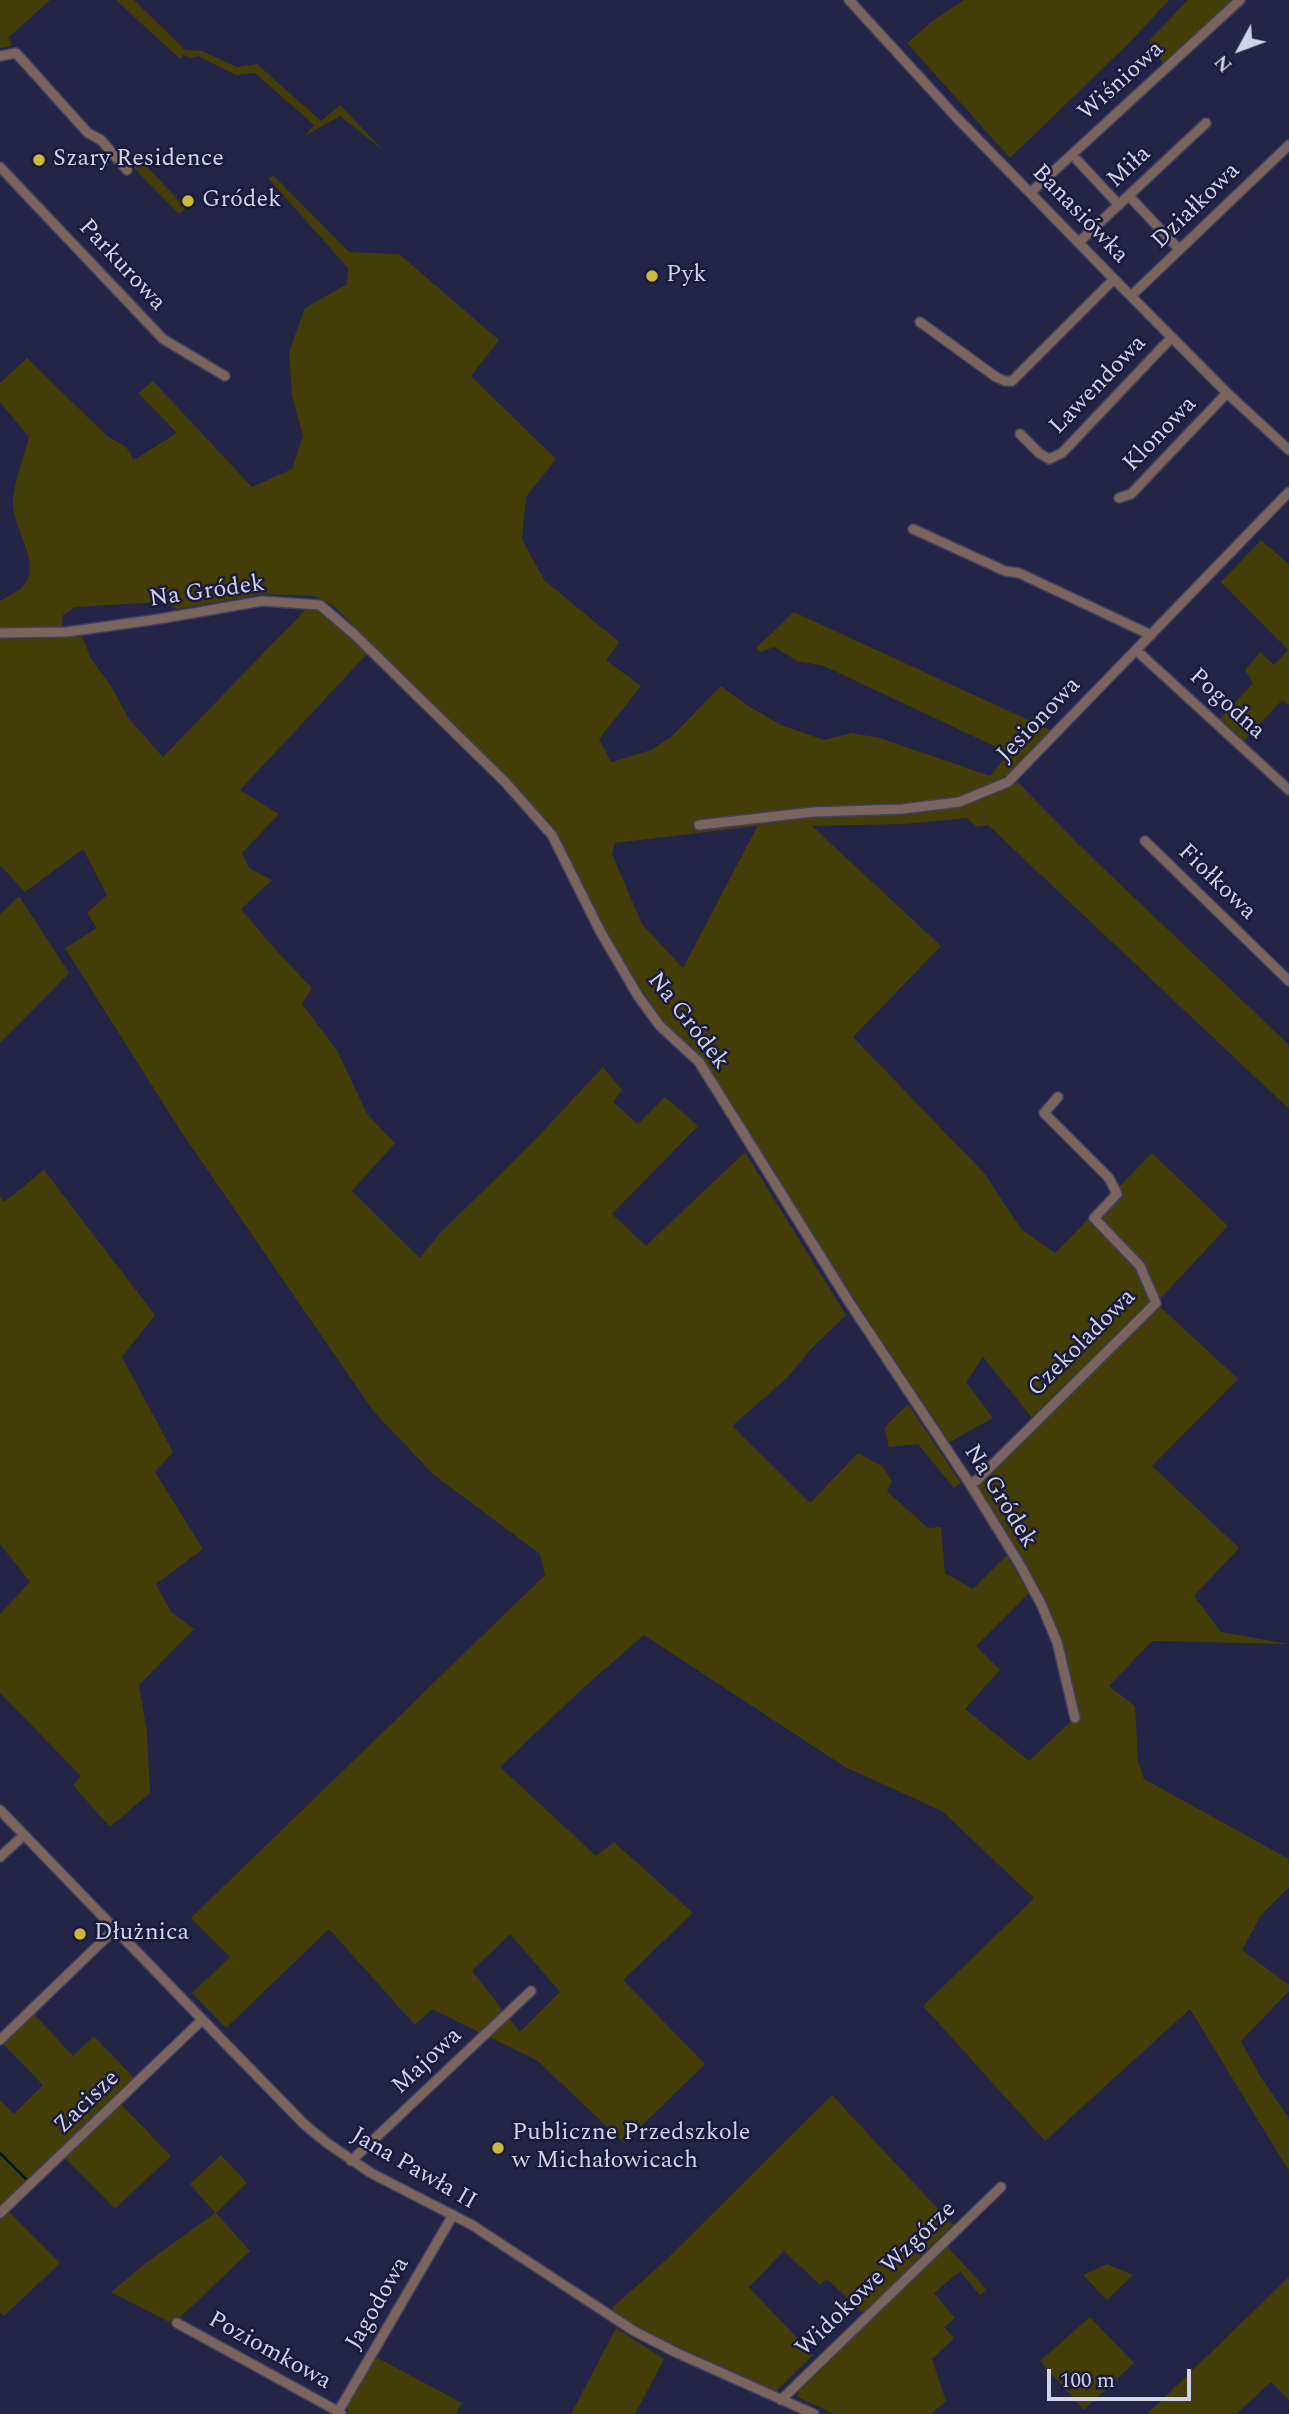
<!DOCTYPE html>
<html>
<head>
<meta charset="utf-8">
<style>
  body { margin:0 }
  #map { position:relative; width:1289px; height:2414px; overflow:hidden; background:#242446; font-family:Spectral,serif }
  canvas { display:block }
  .north { position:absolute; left:1205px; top:14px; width:70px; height:70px; -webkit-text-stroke:5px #1b1a3b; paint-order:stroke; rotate:229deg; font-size:19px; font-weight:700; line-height:28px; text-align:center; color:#d0d2e8 }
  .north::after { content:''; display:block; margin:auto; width:24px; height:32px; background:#d0d2e8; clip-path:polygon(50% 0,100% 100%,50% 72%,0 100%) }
  .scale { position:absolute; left:1047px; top:2369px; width:144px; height:32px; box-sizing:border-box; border:4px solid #d0d2e8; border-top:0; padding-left:9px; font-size:21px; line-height:24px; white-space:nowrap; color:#d0d2e8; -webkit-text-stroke:5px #1b1a3b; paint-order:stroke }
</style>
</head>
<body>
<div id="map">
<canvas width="1289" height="2414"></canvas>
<div class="north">N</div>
<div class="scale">100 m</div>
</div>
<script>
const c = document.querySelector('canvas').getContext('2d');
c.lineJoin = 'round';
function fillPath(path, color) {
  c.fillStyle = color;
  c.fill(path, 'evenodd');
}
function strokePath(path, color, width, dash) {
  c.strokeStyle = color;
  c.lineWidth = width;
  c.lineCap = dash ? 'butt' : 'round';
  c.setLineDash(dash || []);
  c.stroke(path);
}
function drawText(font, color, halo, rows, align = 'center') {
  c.font = font + ' Spectral,serif';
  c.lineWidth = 5;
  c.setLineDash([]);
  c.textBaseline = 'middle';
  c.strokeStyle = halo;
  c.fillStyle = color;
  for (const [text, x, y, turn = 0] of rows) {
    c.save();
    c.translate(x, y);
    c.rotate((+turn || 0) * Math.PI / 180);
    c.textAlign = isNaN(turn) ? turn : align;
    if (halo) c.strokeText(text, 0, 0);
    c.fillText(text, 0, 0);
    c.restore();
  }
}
fillPath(new Path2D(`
  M0 0H50L8 38 12 44 8 47 0 48Z
  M116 0H134L185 50 202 51 237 67 257 64 321 121 340 105 384 151 340 116 305 136 314 125 255 73 236 75 198 56 190 58 183 55 180 59Z
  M964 0H1169L1131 41 1010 158 907 43 935 19Z
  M1188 0H1246L1168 71 1149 41Z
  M142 161 186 208 179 214 130 164 132 163 136 166Z
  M274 176 349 252 399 254 499 340 471 376 556 459 526 497 522 539 544 580 619 642 606 660 641 686 599 739 611 762 651 750 671 737 721 686 745 704 781 725 824 740 852 733 880 738 990 776 1009 753 824 666 798 661 774 647 760 652 756 648 794 612 1050 730 1009 773 1078 844 1289 1045V1109L988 825 977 827 967 818 904 824 812 826 941 946 853 1037 985 1174 1021 1229 1055 1253 1152 1153 1228 1226 1156 1303 1238 1379 1152 1466 1239 1548 1194 1596 1221 1632 1289 1644 1152 1641 1109 1686 1135 1706 1138 1761 1144 1779 1289 1859V1887L1261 1915 1242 1950 1289 1985V1991L1241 2041 1262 2079 1289 2118V2171L1190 2009 1045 2141 923 2006 1034 1898 942 1811 845 1767 644 1635 583 1688 500 1767 596 1856 614 1842 693 1913 623 1980 705 2064 624 2143 538 2061 432 2009 415 2025 329 1929 226 2028 192 1993 230 1957 191 1918 545 1575 540 1554 434 1475 374 1412 180 1130 65 948 97 928 87 913 107 895 83 849 25 892 0 865V638L82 636 91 659 111 686 129 719 163 757 310 605 325 612 367 654 240 790 279 814 242 853 249 868 272 880 241 909 275 949 312 988 302 1004 337 1050 367 1114 395 1143 352 1191 420 1258 440 1233 530 1145 603 1067 622 1090 613 1102 638 1124 665 1097 698 1126 612 1214 646 1246 745 1152 846 1315 810 1350 787 1378 732 1426 810 1503 858 1453 882 1466 892 1481 887 1491 928 1528 941 1527 945 1573 973 1589 1007 1555 1029 1593 976 1646 1000 1670 965 1709 1029 1761 1070 1722 1079 1721 1062 1642 1034 1583 976 1485 1037 1424 983 1357 966 1382 993 1418 946 1444 702 1058 664 1024 604 931 552 828 523 795 334 606 315 596 263 594 178 609 163 602 75 607 63 615 62 627 46 630H0V601C6 597 13 594 19 590 48 569 10 527 13 499 15 479 24 457 29 437L0 402V383L27 358 107 436 126 447 134 460 177 433 138 393 153 381 252 487 292 469 303 436 292 396 289 352 305 308 347 284 348 268 268 178ZM756 826 757 827 683 968 642 924 612 854 615 843ZM510 1934 560 1992 520 2032 472 1971Z
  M1261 540 1289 564V706L1282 700 1244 741 1220 719 1253 683 1245 670 1260 652 1274 665 1288 650 1221 582Z
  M19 896 69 973 0 1043V914Z
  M44 1170 155 1315 122 1357 173 1452 155 1472 203 1549 156 1584 171 1612 194 1629 139 1685 147 1732 150 1793 110 1827 73 1785 81 1776 0 1693V1614L30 1582 0 1544V1196L4 1202Z
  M908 1404 961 1483 954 1488 918 1444 889 1447 884 1428Z
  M33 2013 73 2056 94 2036 135 2079 0 2208V2100L14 2114 43 2085 2 2043Z
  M832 2095 953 2225 863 2313 827 2279 820 2285 784 2251 749 2287 813 2355 776 2391 657 2337 612 2311 615 2305 665 2261Z
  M120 2103 171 2156 115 2209 64 2157Z
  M221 2155 247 2183 216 2213 250 2251 173 2324 111 2292 150 2260 215 2213 190 2184Z
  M8 2211 60 2263 4 2316 0 2312V2218Z
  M947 2246 987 2290 980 2295 960 2271 934 2293 955 2318 944 2327 954 2338 932 2359 946 2401 931 2414H835L797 2397 800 2388Z
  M1107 2264 1133 2275 1107 2300 1083 2275Z
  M1289 2277V2400L1271 2382 1236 2414H1147Z
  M1090 2317 1134 2363 1084 2410 1040 2361Z
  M616 2328 664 2359 635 2414H571Z
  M376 2357 462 2403 456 2414H349L347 2407Z`), '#433d08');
strokePath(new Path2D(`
  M0 2153 27 2180`), '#031a21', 2.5);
const street = new Path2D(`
  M849 0 957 118 1114 279 1227 393 1289 450
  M0 56 16 53 88 133 101 140 127 170
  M1077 160 1119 205
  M0 167 163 339 225 376
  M1030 193 1240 0
  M1129 196 1176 246
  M1079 242 1206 123
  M1131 296 1289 145
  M920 322 996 377 1005 381H1012L1114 279
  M1020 434 1039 453 1049 459 1062 453 1172 337
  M1119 498 1131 494 1227 393
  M913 529 1005 571 1019 573 1151 635
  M0 633 67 632 159 619 262 601 320 605 354 634 505 782 552 835 600 931 638 996 660 1026 699 1062 849 1302 970 1484 1020 1565 1041 1604 1057 1642 1075 1718
  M1136 650 1289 790
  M699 825 813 812 902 809 959 802 1008 782 1289 492
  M1145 841 1289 981
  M970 1484 977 1480 1156 1303 1140 1266 1094 1218 1117 1194 1109 1178 1044 1113 1058 1097
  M0 1810 225 2043 305 2125 327 2143 371 2173 472 2225 634 2331 677 2353 814 2414
  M0 1857 24 1835
  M0 2040 115 1929
  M351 2161 531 1991
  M0 2213 202 2020
  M177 2323 341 2413
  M781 2400 1001 2187
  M338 2412 453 2215`);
strokePath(street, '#404060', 12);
strokePath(street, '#79655e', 9);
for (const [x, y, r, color] of [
  [39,160,7,"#caba39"],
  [188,201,7,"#caba39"],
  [652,276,7,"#caba39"],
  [80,1934,7,"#caba39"],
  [498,2148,7,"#caba39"]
]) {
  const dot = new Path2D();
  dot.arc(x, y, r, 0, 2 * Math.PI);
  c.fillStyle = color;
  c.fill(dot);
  strokePath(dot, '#1b1a3b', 2.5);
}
drawText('24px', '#d0d2e8', '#1b1a3b', [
  ["Wiśniowa",1122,82,-42],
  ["Miła",1130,168,-43],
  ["Działkowa",1197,207,-44],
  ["Banasiówka",1079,215,46],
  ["Parkurowa",121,266,47],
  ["Lawendowa",1099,386,-46],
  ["Klonowa",1161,435,-46],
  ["Na Gródek",207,593,-8],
  ["Pogodna",1226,705,42],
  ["Jesionowa",1040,721,-46],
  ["Fiołkowa",1216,883,44],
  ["Na Gródek",687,1022,52],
  ["Czekoladowa",1083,1344,-45],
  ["Na Gródek",999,1497,58],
  ["Majowa",428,2062,-43],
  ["Zacisze",88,2103,-44],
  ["Jana Pawła II",413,2170,30],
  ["Widokowe Wzgórze",877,2280,-44],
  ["Jagodowa",379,2304,-60],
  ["Poziomkowa",269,2352,29]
]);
drawText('24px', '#d0d2e8', '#1b1a3b', [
  ["Szary Residence",53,160],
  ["Gródek",202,201],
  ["Pyk",666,276],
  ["Dłużnica",94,1934],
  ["Publiczne Przedszkole",512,2134],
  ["w Michałowicach",512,2162]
], 'left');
</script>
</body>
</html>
